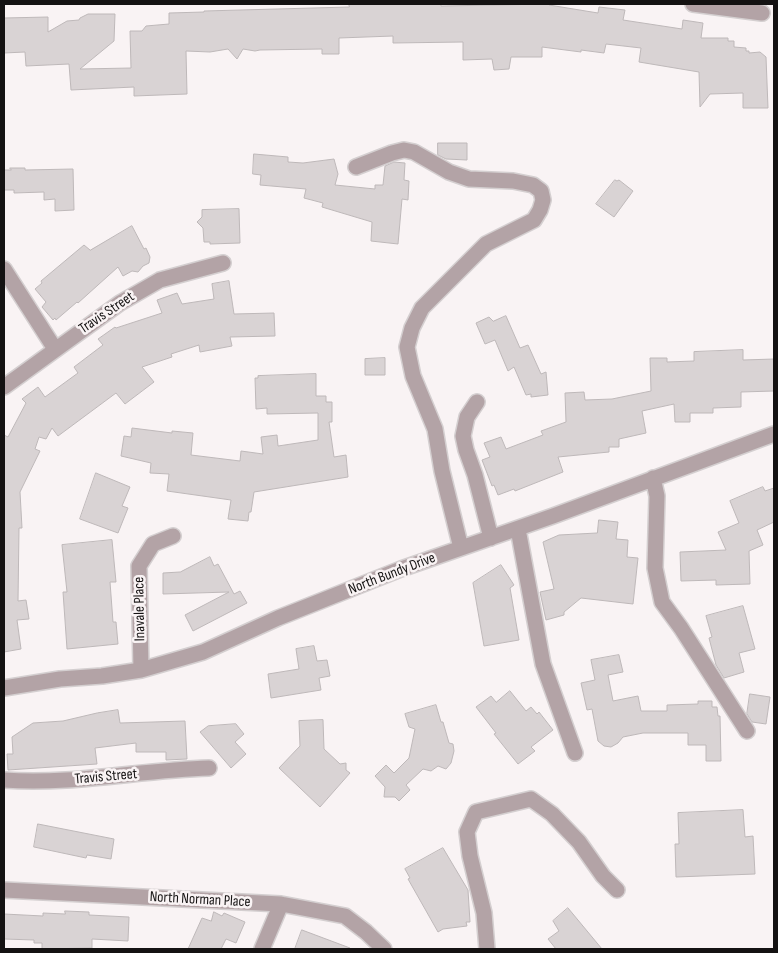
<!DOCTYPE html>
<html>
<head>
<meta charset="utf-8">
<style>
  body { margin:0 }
  #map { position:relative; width:778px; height:953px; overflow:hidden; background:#f9f3f4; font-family:"Sofia Sans Condensed",sans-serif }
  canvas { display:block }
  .frame { position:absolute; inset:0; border:5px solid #141212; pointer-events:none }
</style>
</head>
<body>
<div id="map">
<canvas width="778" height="953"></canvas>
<div class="frame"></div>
</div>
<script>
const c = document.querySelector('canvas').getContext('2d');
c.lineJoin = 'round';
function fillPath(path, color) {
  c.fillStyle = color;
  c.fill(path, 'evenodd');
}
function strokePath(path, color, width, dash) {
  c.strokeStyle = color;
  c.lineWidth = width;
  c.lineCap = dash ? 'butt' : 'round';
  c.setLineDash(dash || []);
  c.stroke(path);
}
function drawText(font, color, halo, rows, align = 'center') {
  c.font = font + ' "Sofia Sans Condensed",sans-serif';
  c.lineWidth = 5;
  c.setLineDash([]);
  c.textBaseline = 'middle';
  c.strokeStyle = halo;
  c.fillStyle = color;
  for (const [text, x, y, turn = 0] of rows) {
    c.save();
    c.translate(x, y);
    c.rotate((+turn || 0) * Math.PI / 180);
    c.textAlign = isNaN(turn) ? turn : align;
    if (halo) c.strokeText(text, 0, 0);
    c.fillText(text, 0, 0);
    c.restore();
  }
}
const building = new Path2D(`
  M349 4H441V6L548 4 549 5 598 13 599 7 625 10 623 20 682 29 683 20 703 23 701 38H728V41H734V47L746 48V51H749V53L760 52 766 57 768 108H743V93L710 94 700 107 699 72 639 62 641 48 606 44 604 53 581 50V52L542 47V57H511L509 69 494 70 492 59 463 60V42L393 43V36L339 38V54H322V49L260 50 255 51 243 49 237 59 228 49 210 52 186 51 187 94 134 96V87L71 90 69 64 26 66 25 52 4 53V18L48 17V32L67 21 79 20 80 18 88 14H115L114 41 80 69 131 68 130 31H142L146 26 169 24V13L204 12V11L349 7Z
  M438 143H467V160L446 159 438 155Z
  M254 154 288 157V162L303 163 334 159 338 174 335 185 375 189V185H383L385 166 394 162 405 163 404 180 409 181 408 200 402 199 398 244 371 241 372 222 322 207 323 203 304 198 306 189 260 185 261 175 253 174Z
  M10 168H25V170L73 169 74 210 55 211V199L44 200V192L14 193V190H4V170H11Z
  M615 180 617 181 619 180 633 191 614 217 596 204Z
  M239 209 240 243 210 244V242H204L203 228 197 222 202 217V210Z
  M132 226 144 249 146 248 150 257 149 263 143 266 138 272 132 271 123 276 118 267 78 303 77 302 56 320 55 318 53 320 42 307 46 302 35 289 42 283 41 281 84 245 90 250Z
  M229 281 234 314 274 313 275 336 230 337 232 346 200 352 199 345 171 354 172 357 142 367 154 382 125 404 116 393 58 436 52 428 46 439 39 437 35 449 40 451 20 492 22 528H19L18 601 26 600 29 619 17 620 21 649 4 652V435L8 437 26 403 22 399 38 387 45 397 78 373 74 367 103 345 98 339 115 327 116 328 162 313 157 300 177 293 182 304 214 299 212 284Z
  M506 316 520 348 528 345 541 374 546 372 548 395 531 397V394L526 395 514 367 508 371 495 340 485 344 476 323 489 317 493 321Z
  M743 350V360L774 359V391L741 392V407L713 408V413H690V422H675L674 404 642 411 646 433 619 439V447H609V452L558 457 563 472 515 491 514 489 498 495 494 485 492 486 482 460 490 457 484 443 501 437 506 449 543 435 541 431 566 422 565 393 584 392 585 400 612 399 651 391 650 358H667V362L694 361V352Z
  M385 358V375H365V359Z
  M316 374V396H326V402H332V422H329L334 457 346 455 348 477 254 492 251 512H249L248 521 228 519 231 500 167 491 169 474 150 473 151 463 121 456 124 436 131 437 132 428 172 433V431L193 433 191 455 240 461 241 451 263 454 261 437 277 435 278 446 318 440V413L267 414V408L256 409 255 378H258V376Z
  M96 473 130 487 122 506 128 508 118 533 80 519Z
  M763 487 765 491 774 488V522L757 530 763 545 749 551 750 584 716 585V580L681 581 680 552 726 550 718 532 739 523 730 501Z
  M599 520 618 522 616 539 628 540 627 557 638 558 633 604 581 598 564 612V615L546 620 540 592 554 589 543 542 559 535 597 533Z
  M112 540 116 582H110L113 622H116L118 644 67 649 63 592H67L62 545Z
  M210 557 214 566 218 564 234 594 240 591 247 603 193 631 185 615 229 592 163 594V573L180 572Z
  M501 565 514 585 510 588 519 640 484 646 473 583Z
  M743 606 755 649 739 653 744 672 724 678 716 665 709 638 712 637 706 616Z
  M314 646 317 661 327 660 330 676 319 678 321 690 271 698 268 674 299 669 296 649Z
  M619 655 623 672 608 675 613 701 638 696 641 711H667V705L698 704V701H712V707H717L718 716H720L721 761H706V745H688V733H643L623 737 618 743 611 747 604 746 598 741 592 709 587 710 581 683 595 680 591 660Z
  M510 691 526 711 531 707 537 714 539 712 553 730 531 747 535 751 518 764 494 734 496 733 476 707 491 696 496 702Z
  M750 694 770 697 766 724 752 722 747 714Z
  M436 705 441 722H443L449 743 453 744 454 751 451 763 446 769 438 766 431 771 423 769 406 785 410 790 399 801 395 797H384L385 787 375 776 386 765 394 773 409 758 415 729 409 727 405 714Z
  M118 710 120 723 185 721 187 759 166 760V752H136V743L95 748 97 764 8 770 7 754H13L12 737 33 723 63 721 97 713Z
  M323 720 324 749 340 764 346 763V770L350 773 320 807 279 768 300 746 299 721Z
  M236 724 244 734 235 742 246 754 231 768 200 732 208 726Z
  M743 810 745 837 753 836 755 874 676 877 675 844H679L678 813Z
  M38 824 114 839 111 859 87 855 86 858 34 847Z
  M443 848 468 890 470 922H466L467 926 443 929 438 932 408 879 410 878 405 869Z
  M568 908 602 949H556L548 939 559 931 553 921Z
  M65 911 89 912V915L129 917 128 941 92 939V948L42 949V943H34V940L4 939V914L43 916V913L65 914Z
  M214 912 222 916 224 913 245 922 236 943 226 939 221 949H188L202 918 211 921Z
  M302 930 350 948V949H295Z`);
fillPath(building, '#d9d3d4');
strokePath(building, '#beb8b9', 1);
const minor = new Path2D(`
  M693 4 762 13
  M356 167 392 153 404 150 414 152 449 172 469 179 513 181 533 185 541 191 543 200 540 210 534 220 486 244 422 308 412 328 407 347 413 376 435 429 442 471 461 548
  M4 269 55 349
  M4 387 120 303 160 280 223 263
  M477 402 467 417 463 436 466 450 475 475 491 538
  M653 478 657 496 655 568 662 602 681 628 747 731
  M518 529 543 664 575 753
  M141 670 139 566 153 544 173 536
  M4 688 60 679 102 676 141 670 203 652 278 618 401 569 553 516 774 434
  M4 780C73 785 140 770 209 768
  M4 890 281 904 345 916 366 932 384 949
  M262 949 281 904
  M487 949 484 913 470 856 467 832 476 812 531 799 552 814 579 842 603 876 617 890`);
strokePath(minor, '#d4cfd0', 18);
strokePath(minor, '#b3a3a6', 15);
drawText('15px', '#141212', '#f9f3f4', [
  ["Travis Street",107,313,-34],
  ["North Bundy Drive",392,574,-21],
  ["Inavale Place",140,609,-91],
  ["Travis Street",106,777,-5],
  ["North Norman Place",200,900,3]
]);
</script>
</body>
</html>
